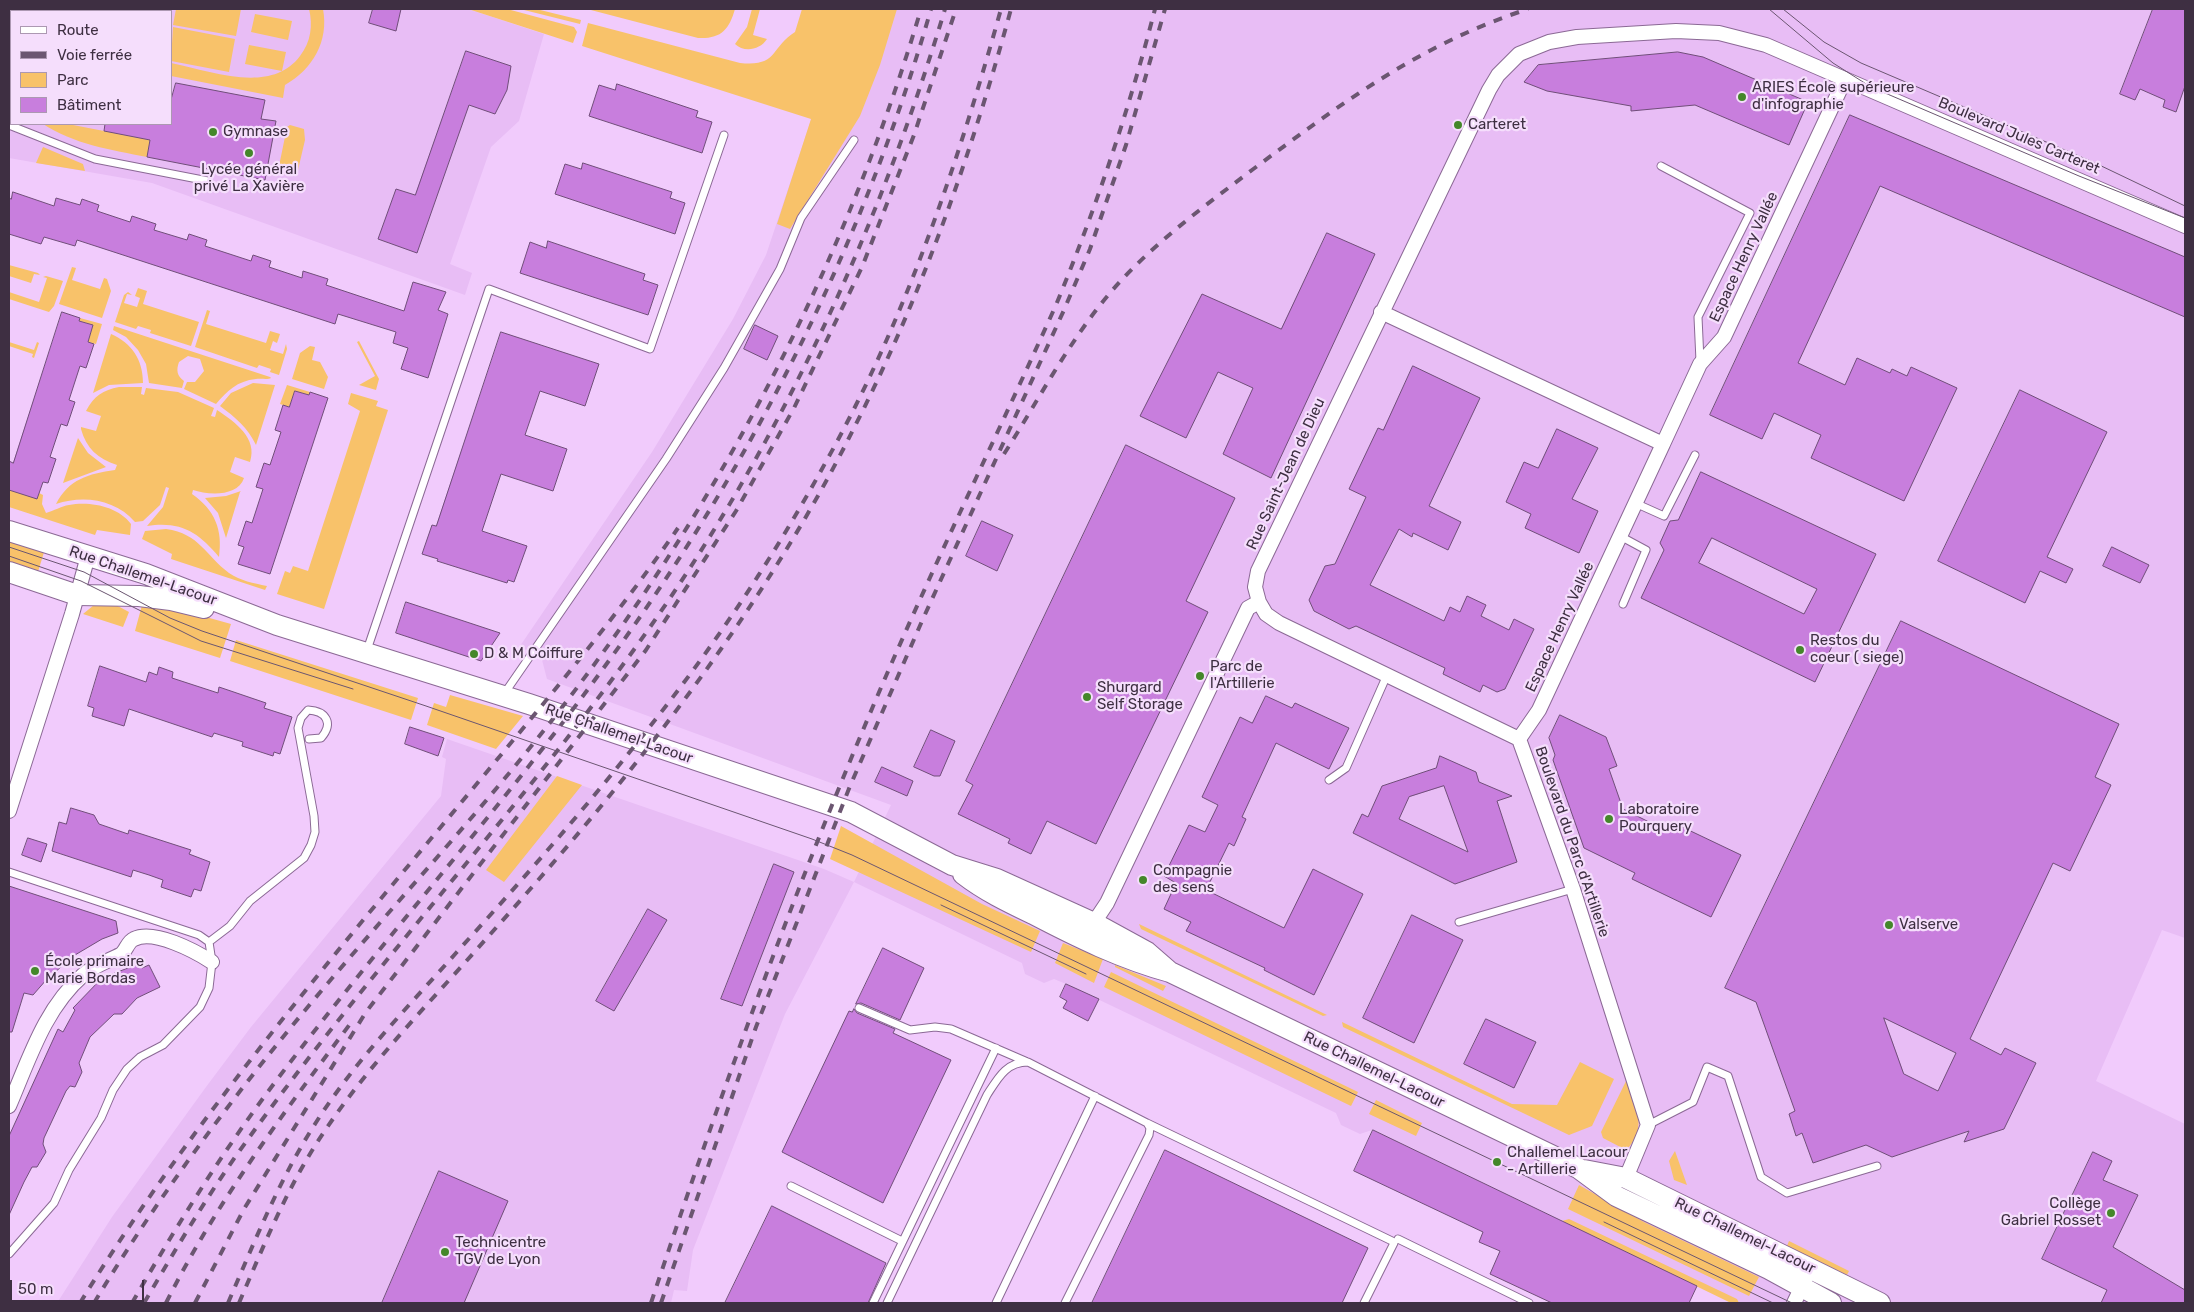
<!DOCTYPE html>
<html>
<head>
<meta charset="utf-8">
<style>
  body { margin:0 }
  #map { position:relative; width:2194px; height:1312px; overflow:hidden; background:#f1cbfc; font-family:Rubik,sans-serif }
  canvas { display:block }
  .frame { position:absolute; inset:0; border:10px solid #3e2f42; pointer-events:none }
  .legend { position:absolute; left:10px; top:10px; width:162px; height:115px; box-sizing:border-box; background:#f5defc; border:1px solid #ac98b2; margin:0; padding:6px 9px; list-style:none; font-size:15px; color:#3e2f42 }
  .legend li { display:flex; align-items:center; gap:10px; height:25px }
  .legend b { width:25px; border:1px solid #ac98b2 }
  .scale { position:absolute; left:10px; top:1280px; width:134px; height:22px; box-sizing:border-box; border:2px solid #3e2f42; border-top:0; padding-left:6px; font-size:15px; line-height:18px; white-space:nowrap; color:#3e2f42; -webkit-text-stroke:4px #f5defc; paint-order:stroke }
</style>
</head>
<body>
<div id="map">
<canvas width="2194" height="1312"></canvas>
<div class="frame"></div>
<ul class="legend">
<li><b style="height:6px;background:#fff"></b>Route</li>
<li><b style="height:6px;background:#6b5671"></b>Voie ferrée</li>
<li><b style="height:14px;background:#f8c26a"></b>Parc</li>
<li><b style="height:14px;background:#c87edd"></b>Bâtiment</li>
</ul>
<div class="scale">50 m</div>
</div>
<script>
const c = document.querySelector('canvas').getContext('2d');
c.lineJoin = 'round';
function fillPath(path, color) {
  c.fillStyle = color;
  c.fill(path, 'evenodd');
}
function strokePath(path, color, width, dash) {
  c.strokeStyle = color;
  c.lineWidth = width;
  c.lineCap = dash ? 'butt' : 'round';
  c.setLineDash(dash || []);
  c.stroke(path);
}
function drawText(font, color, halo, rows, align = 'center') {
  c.font = font + ' Rubik,sans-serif';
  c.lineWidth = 4.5;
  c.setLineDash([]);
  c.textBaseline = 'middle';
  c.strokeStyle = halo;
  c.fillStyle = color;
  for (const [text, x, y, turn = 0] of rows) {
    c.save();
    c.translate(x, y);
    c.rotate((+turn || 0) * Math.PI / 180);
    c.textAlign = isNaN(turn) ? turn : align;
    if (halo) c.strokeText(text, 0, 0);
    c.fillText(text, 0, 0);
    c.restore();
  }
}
fillPath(new Path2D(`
  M9 9H468L544 34 519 121 491 147 450 264 472 273 465 295 152 183 9 158ZM11 11H171V124H11Z
  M848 9H2185V938L2162 930 2096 1081 2185 1124V1303H1734L1377 1132 1372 1130 1360 1134 1341 1125 1336 1113 1066 984 1054 979 1044 983 1025 974 1022 963 854 882 785 1014 693 1250 687 1291 674 1290 671 1303H57L112 1217 206 1087 251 1027 441 796 446 759 442 757 447 739 824 869 854 882 891 805 547 679 542 660 520 646 652 452 733 319 766 255Z`), '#e8bdf5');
fillPath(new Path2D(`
  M73 9H168V11H73Z
  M176 9H241L236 36 173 25Z
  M309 9H323C329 41 313 69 285 85L283 98 171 76V63C211 71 271 95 300 56 311 42 313 25 309 9Z
  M468 9H507L574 27 577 32 573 43Z
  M520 9H536L581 20 580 24Z
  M587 9H735C729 30 721 39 698 38Z
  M752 9H760L753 35 767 39C760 50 744 53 735 44L747 27Z
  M802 9H897L880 65 860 116 790 229 777 224 811 119 582 46 588 23 740 63C778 67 770 48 795 32Z
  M255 14 292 21 288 40 251 32Z
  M173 27 235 39 229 72 171 61Z
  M249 45 286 52 282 71 245 64Z
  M43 124H68L150 140 147 157C112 150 73 144 43 124Z
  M290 125 304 129 305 140 298 170C293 176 285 176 278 171L287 127Z
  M43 147 83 164 85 171 36 163Z
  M9 265 38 273 40 275 34 274 31 283 9 276Z
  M72 267 76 268 72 280 100 289 104 278 107 279 111 291 102 318 59 304Z
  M46 276 63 281 54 306 49 312 9 299V292L39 302 47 278 43 277Z
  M138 288 147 291 143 304 199 322 191 346 150 333 151 330 138 326 136 329 115 322 124 295 128 292 132 295 127 294 124 303 137 307 140 298 135 296Z
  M207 310 210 311 206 324 266 343 270 331 280 334 277 343 273 341 270 350 283 354 286 344 287 349 279 375 270 372 271 369 259 365 257 368 195 347Z
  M80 318 102 324 96 344 88 342 93 325 79 321Z
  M114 326 270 377 271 378C267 380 261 378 256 379 237 381 227 391 216 404L184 389 187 382H195L204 371 200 359 188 356 179 362C176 370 177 376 184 381L182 388 149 383 146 364 138 350 126 337 113 330Z
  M111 334C132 343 143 360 143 383L109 385 93 393Z
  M359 341 379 379 376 390 359 385 375 376 357 342Z
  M9 342 34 350 37 342 39 343 34 358 32 357 33 354 9 346Z
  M310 346 315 347 312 360 320 362 328 377 324 389 292 379 300 353Z
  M253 383 275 385 256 445C248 428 235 417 220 406L231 393Z
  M287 385 310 392 309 395 295 391 289 407 280 404Z
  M119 387H142L141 394 144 395 146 388 178 392 214 408 211 416 215 417 217 410C235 422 258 438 250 462L235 457 230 472 244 478C238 497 208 495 193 490L192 494C215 510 223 530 219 557 198 532 181 521 147 526L163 507 169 488 166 487 160 505 143 521 135 522C115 499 83 495 56 504 69 479 88 474 115 470L117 465C98 459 86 448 81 429V427L96 431 101 416 86 411C94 396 103 390 119 387Z
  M351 393 378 401 376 406 388 410 324 609 277 594 285 571 290 573 293 566 308 571 360 411 348 404Z
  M78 438 88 453 106 467 63 483Z
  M9 490 37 498 39 493 43 495 42 504 46 513C54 511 61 506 69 505 89 501 118 506 131 524L130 535 97 530 95 535 9 507Z
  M241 491 240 492 226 538 218 513 205 498 226 496Z
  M166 529C200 534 205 555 229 573 241 581 253 583 267 586L265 590 171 559 172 554 142 539 145 531Z
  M9 538 45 549 37 575 9 566Z
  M114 604 129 612 123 627 83 614 94 605Z
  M142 605 188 612 231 624 220 658 135 631Z
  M236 640 418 698 411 720 230 661Z
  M450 695 523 716 496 749 427 725 434 703 446 707Z
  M557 776 582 785 504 882 486 870Z
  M841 826 982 904 1040 931 1031 952 830 859Z
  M1139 924 1327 1015 1323 1016 1141 929Z
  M1063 943 1103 959 1094 983 1055 963Z
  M1115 965 1166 986 1163 991 1115 967Z
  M1111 972 1358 1092 1351 1106 1104 987Z
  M1342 1022 1512 1104 1557 1105 1580 1062 1614 1079 1592 1126 1569 1135 1343 1027Z
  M1628 1077C1635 1102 1649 1129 1626 1150L1603 1138 1601 1132Z
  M1376 1100 1422 1123 1416 1136 1369 1114Z
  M1675 1151 1687 1185 1674 1180 1669 1161Z
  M1579 1185 1644 1222 1759 1277 1749 1296 1568 1209Z
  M1569 1219 1737 1299 1739 1303H1731L1562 1221Z
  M1789 1241 1849 1271 1847 1275 1787 1246Z`), '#f8c26a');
const building = new Path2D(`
  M373 9H401L396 31 369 23Z
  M2153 9H2185V86L2176 112 2163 107 2165 100 2140 89 2135 100 2120 94Z
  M466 51 511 66 507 90 495 114 469 105 417 253 378 239 396 189 415 195Z
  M1678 52 1703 57 1808 102 1789 145 1695 105 1631 111V106L1547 91 1524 82 1538 65Z
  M176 83 265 100 261 119 276 121 265 180 147 157 150 140 104 131 105 124H171V100Z
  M617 84 698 111 696 117 712 122 702 153 589 116 599 85 615 90Z
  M1850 115 2185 257V317L1880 186 1798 363 1845 385 1857 358 1890 373 1892 369 1907 376 1911 367 1957 388 1904 501 1811 458 1821 435 1774 413 1762 439 1710 415Z
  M583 163 672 192 670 198 685 203 675 234 555 194 565 164 581 169Z
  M13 192 54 206 56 198 80 205 82 199 99 205 97 211 130 222 132 216 156 224 154 230 187 240 189 234 207 240 205 246 251 261 253 255 271 261 269 267 302 278 303 271 328 279 326 285 404 311 413 282 446 292 438 310 448 314 428 378 401 369 408 348 393 343 396 332 338 314 335 324 77 240 75 246 44 237 41 244 9 234V198L11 199Z
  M1327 233 1375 254 1271 478 1223 454 1253 388 1218 372 1186 438 1140 416 1202 294 1281 329Z
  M548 241 645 274 643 280 658 285 648 315 520 273 530 242 546 248Z
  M62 312 80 318 79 321 93 325 88 342 94 344 86 368 80 366 69 400 75 402 67 426 61 424 50 457 56 459 48 483 43 482 37 499 9 490V461L13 463Z
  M755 325 778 336 767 360 744 349Z
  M501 332 599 364 585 406 540 391 525 435 567 449 553 491 501 474 482 531 527 546 514 582 508 580 507 583 437 561 438 559 422 554 432 525 436 526Z
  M1413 366 1480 398 1429 506 1461 522 1448 550 1413 533 1412 537 1399 529 1370 585 1444 621 1450 607 1460 612 1467 596 1486 605 1481 616 1509 630 1514 619 1534 629 1505 689 1497 692 1483 685 1480 692 1443 674 1445 668 1356 626 1349 629 1314 611 1309 600 1325 566 1335 564 1366 497 1349 489 1378 428 1383 430Z
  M2020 390 2107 432 2047 557 2073 569 2066 583 2040 571 2025 603 1938 561Z
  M295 391 309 395 310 392 328 398 270 574 238 564 244 547 238 545 246 521 252 523 263 489 256 487 264 463 270 465 281 432 275 430 283 405 289 407Z
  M1557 429 1598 448 1572 499 1598 511 1579 553 1525 528 1531 514 1506 502 1524 462 1538 468Z
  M1126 445 1235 498 1186 601 1208 612 1096 844 1047 821 1031 854 1008 843 1010 839 958 814 973 785 966 781Z
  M1701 472 1876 554 1815 682 1641 598 1664 550 1660 543 1670 521 1678 520ZM1712 538 1817 589 1804 614 1699 563Z
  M982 521 1013 535 997 571 966 556Z
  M2112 547 2149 565 2140 583 2103 566Z
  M406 602 500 633 481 661 396 633Z
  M1901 621 2119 724 2095 777 2111 785 2070 871 2053 863 1970 1039 2001 1055 2005 1048 2036 1063 2004 1129 1964 1142 1969 1131 1892 1157 1866 1145 1813 1163 1802 1133 1796 1136 1789 1114 1795 1111 1756 1002 1725 988ZM1884 1018 1956 1053 1938 1091 1904 1074Z
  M100 666 146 682 149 672 157 675 159 667 173 672 172 678 218 693 219 687 266 703 264 708 292 717 280 754 274 752 273 756 242 746 243 742 214 733 212 737 129 709 124 726 92 716 94 708 88 706Z
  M1266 696 1292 708 1295 703 1349 728 1329 769 1276 743 1242 817 1246 819 1234 846 1229 843 1206 890 1284 928 1313 869 1363 894 1314 995 1264 970 1265 968 1186 931 1191 922 1164 909 1176 883 1164 876 1189 825 1205 832 1218 805 1202 797 1240 717 1252 723Z
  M1560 715 1606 737 1617 766 1609 769 1623 809 1657 826 1662 823 1674 830 1678 825 1741 855 1711 917 1632 879 1635 873 1584 848 1553 760 1555 755 1549 738Z
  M410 727 444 738 438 756 405 744Z
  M931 730 955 741 940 776H934L914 767Z
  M1440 756 1476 772 1479 782 1512 796 1497 801 1517 862 1455 884 1353 833 1362 814 1368 817 1382 786 1436 768ZM1444 786 1468 852 1399 819 1409 797Z
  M882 767 913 781 907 796 875 782Z
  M71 808 94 815 99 824 128 834 129 830 191 850 189 854 210 862 201 891 194 889 191 897 161 887 163 880 149 875 133 870 131 877 52 851 59 822 66 824Z
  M28 838 47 844 41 862 22 855Z
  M774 864 794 872 742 1006 721 999Z
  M9 886 116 921 118 933 102 939 75 955 47 979 33 995 24 993 12 1032H9Z
  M648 909 667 920 614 1011 596 1001Z
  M1412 915 1463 940 1414 1043 1363 1018Z
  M883 948 924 968 900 1020 861 1003 856 1004Z
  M140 964 142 968 149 965 160 987 137 998 122 1014H114L90 1037 79 1063 82 1072 75 1087 70 1086 66 1091 44 1138 43 1144 46 1152 37 1167H32L24 1182 9 1215V1136L58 1029 63 1032 75 1010 73 1008 102 978Z
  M1066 984 1099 999 1088 1021 1063 1008 1067 1001 1060 997Z
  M854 1009 857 1013 895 1029 893 1033 951 1060 883 1203 782 1152 849 1011 852 1012Z
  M1486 1019 1536 1042 1514 1088 1464 1064Z
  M1373 1130 1697 1286 1689 1303H1552L1490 1274 1500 1251 1479 1242 1483 1232 1354 1171Z
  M1165 1150 1368 1248 1342 1303H1092Z
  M2093 1152 2112 1161 2103 1180 2138 1195 2113 1247 2185 1290V1303H2101L2107 1290 2042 1259Z
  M439 1171 508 1201 464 1303H382Z
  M772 1206 886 1263 868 1303H725Z`);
fillPath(building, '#c87edd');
strokePath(building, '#704e79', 1);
const lane = new Path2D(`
  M9 125 95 159 208 181
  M1661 166 1750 213 1698 317 1700 361
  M1635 503 1664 516 1695 455
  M1620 536 1646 550 1623 604
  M367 650 489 289 650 349 724 135
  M504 694 666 459 724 368 780 269 801 218 854 140
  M1329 780 1346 768 1387 675
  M9 872 199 935 209 942 212 962 209 988 200 1007 163 1045 140 1057 127 1069 113 1090 101 1118 69 1170 54 1203 9 1254
  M1459 922 1573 889
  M209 942 230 926 250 901 304 858 311 845 315 832 314 816 298 728 301 718 308 710C326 711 334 723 321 738L309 739
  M859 1008 910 1030 935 1027 951 1029 1025 1061
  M1147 1123 1392 1241
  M1648 1125 1693 1102 1707 1067 1728 1076 1761 1177 1787 1193 1877 1166
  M791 1186 902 1241
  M1398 1239 1529 1303
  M873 1303 996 1048
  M887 1303 987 1095C998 1078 1006 1062 1028 1062L1147 1123 1150 1128 1149 1135 1065 1303
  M996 1303 1095 1096
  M1364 1303 1394 1243`);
const street = new Path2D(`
  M1381 312 1663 444 1539 710 1519 739
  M1663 444 1700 364 1724 337 1845 79
  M1259 602 1266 614 1279 623 1519 739 1573 889 1648 1125 1626 1178
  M9 811 72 614 88 556
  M1089 930 1107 903 1248 608 1259 602 1255 587 1258 571 1489 90 1498 75 1519 54 1549 42 1577 37 1676 31 1719 33 1766 45 2185 226
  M9 1106C29 1060 44 1009 83 975 93 966 108 961 120 955 126 952 127 942 134 939 154 929 195 951 212 962
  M1794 1303 1805 1280`);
const secondary = new Path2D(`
  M9 531 146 574 277 625 529 704 851 812 952 865 997 879 1094 923 1147 952 1170 972
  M9 572 77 595 139 596 171 600 204 608
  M963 874C985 891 1008 902 1033 914 1077 937 1122 959 1170 972L1578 1168 1616 1196 1769 1269 1831 1303
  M1584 1170 1626 1178 1880 1303`);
strokePath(lane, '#8b6995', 9);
strokePath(street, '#8b6995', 16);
strokePath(secondary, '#8b6995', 22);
strokePath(lane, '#fff', 7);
strokePath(street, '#fff', 14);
strokePath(secondary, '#fff', 20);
strokePath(new Path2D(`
  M1769 9 1833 63 1871 87 2079 176 2185 218
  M1783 9 1824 42 1861 63 2093 162 2185 206
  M9 547 84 572 170 618 202 631 426 706 812 839 852 855 1792 1303
  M9 556 81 581 201 641 353 689
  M941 905 1086 974
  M1604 1222 1773 1303`), '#6b5671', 1);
strokePath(new Path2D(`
  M1004 454C1038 401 1069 341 1110 293 1151 245 1202 208 1252 170 1342 103 1420 44 1528 9
  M80 1303C198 1111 346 941 490 768 555 690 620 612 678 528
  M94 1303C162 1190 242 1084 328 983 400 898 476 816 545 729 714 516 844 269 921 9
  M132 1303C177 1225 224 1149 279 1077 387 934 508 801 613 655 754 461 865 239 931 9
  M144 1303C174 1252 204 1201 238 1153 363 977 512 819 638 644 776 452 877 235 945 9
  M166 1303C217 1201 285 1111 353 1020
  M195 1303 244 1209 366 1012 646 650 736 511 794 408 862 267 914 135 956 9
  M228 1303C254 1243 279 1180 315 1124 354 1062 407 1008 456 953 525 877 592 801 655 720 720 638 778 550 828 458 906 318 958 163 1001 9
  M239 1303C264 1245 288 1185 324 1132 364 1072 413 1020 461 967 520 901 580 834 635 764 719 658 796 545 856 424 923 292 972 152 1011 9
  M651 1303C718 1101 790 901 874 704 931 570 996 438 1056 305 1096 208 1129 110 1155 9
  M661 1303 756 1027 850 786 922 621 1064 310 1090 249 1126 145 1165 9`), '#6b5671', 4, [9, 9]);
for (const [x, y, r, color] of [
  [1742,97,5,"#44872a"],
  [1458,125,5,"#44872a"],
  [213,132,5,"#44872a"],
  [249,153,5,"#44872a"],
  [1800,650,5,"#44872a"],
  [474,654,5,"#44872a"],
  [1200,676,5,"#44872a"],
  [1087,697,5,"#44872a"],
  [1609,819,5,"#44872a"],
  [1143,880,5,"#44872a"],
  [1889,925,5,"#44872a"],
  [35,971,5,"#44872a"],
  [1497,1162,5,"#44872a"],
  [2111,1213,5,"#44872a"],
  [445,1252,5,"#44872a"]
]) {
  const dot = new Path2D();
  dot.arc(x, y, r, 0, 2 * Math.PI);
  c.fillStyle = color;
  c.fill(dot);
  strokePath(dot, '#f5defc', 2);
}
drawText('15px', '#3e2f42', '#f5defc', [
  ["ARIES École supérieure",1752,88],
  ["d'infographie",1752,105],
  ["Carteret",1468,125],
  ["Gymnase",223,132],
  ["Lycée général",249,170,"center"],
  ["privé La Xavière",249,187,"center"],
  ["Restos du",1810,641],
  ["coeur ( siege)",1810,658],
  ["D & M Coiffure",484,654],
  ["Parc de",1210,667],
  ["l'Artillerie",1210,684],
  ["Shurgard",1097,688],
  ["Self Storage",1097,705],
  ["Laboratoire",1619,810],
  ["Pourquery",1619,827],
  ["Compagnie",1153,871],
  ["des sens",1153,888],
  ["Valserve",1899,925],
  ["École primaire",45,962],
  ["Marie Bordas",45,979],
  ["Challemel Lacour",1507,1153],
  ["- Artillerie",1507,1170],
  ["Collège",2101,1204,"right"],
  ["Gabriel Rosset",2101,1221,"right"],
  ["Technicentre",455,1243],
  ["TGV de Lyon",455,1260]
], 'left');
drawText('15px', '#3e2f42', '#f5defc', [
  ["Boulevard Jules Carteret",2019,136,23],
  ["Espace Henry Vallée",1744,257,-65],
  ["Rue Saint-Jean de Dieu",1286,474,-65],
  ["Rue Challemel-Lacour",143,576,19],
  ["Espace Henry Vallée",1560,627,-65],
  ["Rue Challemel-Lacour",619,734,19],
  ["Boulevard du Parc d'Artillerie",1572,842,71],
  ["Rue Challemel-Lacour",1374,1070,26],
  ["Rue Challemel-Lacour",1745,1236,26]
]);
</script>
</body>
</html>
